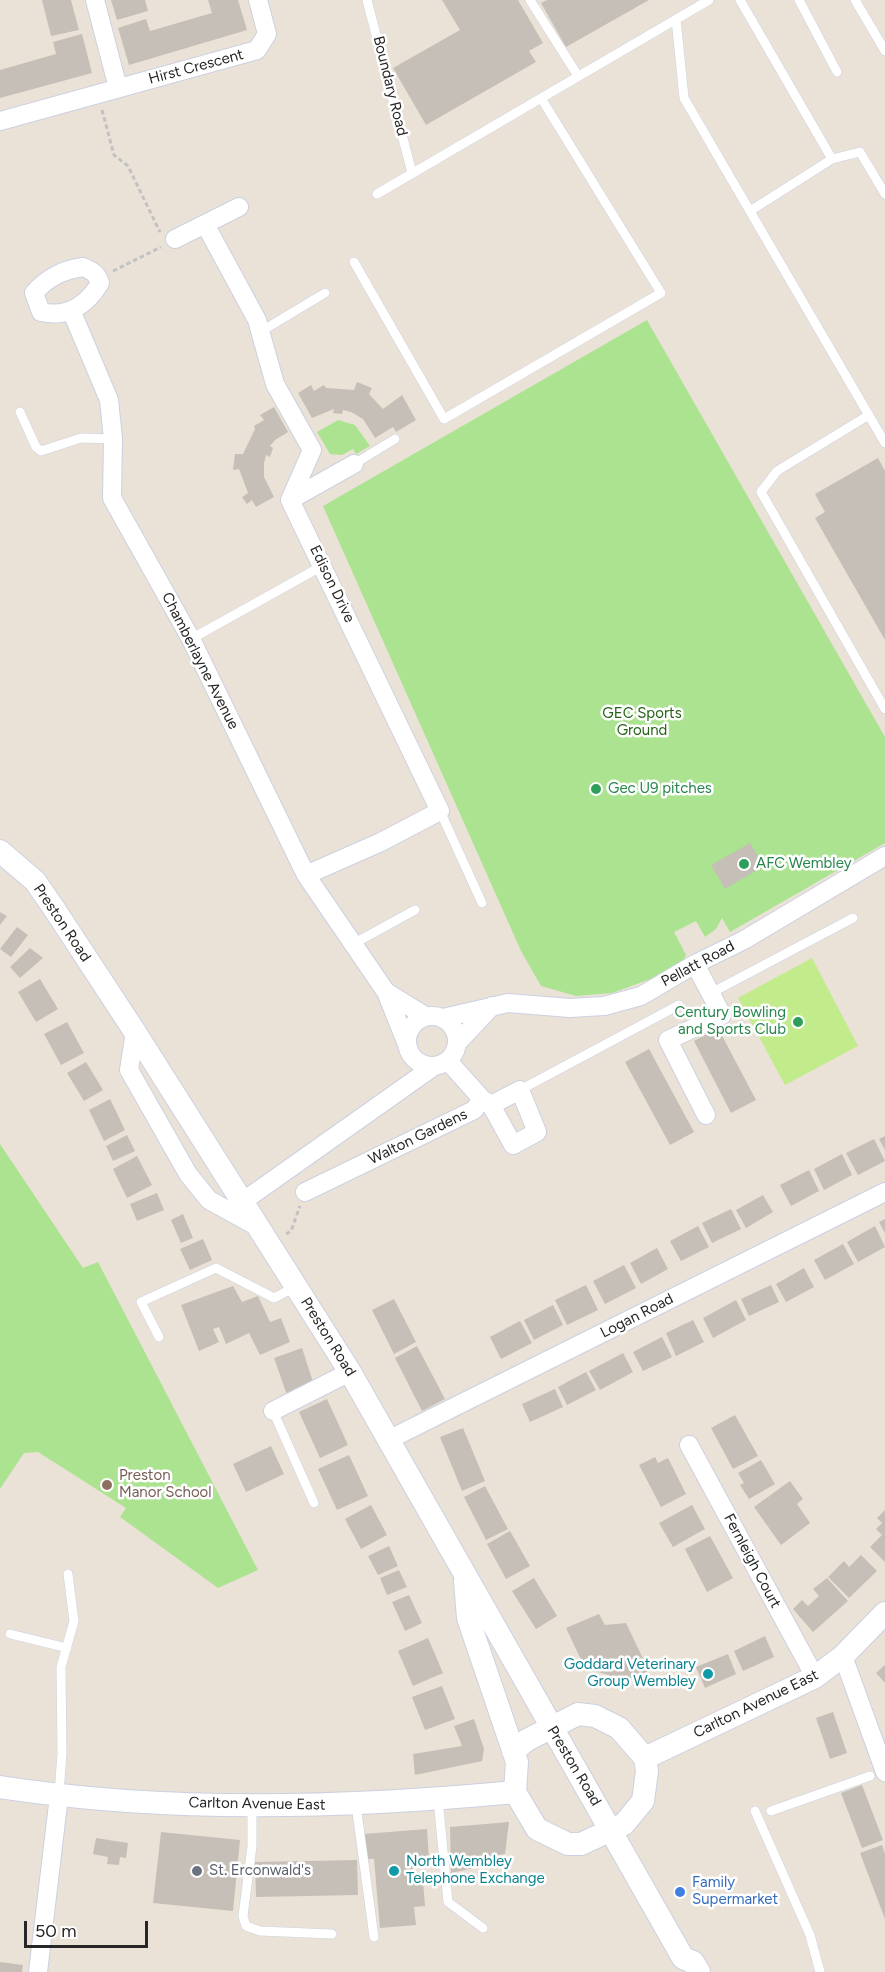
<!DOCTYPE html>
<html>
<head>
<meta charset="utf-8">
<style>
  body { margin:0 }
  #map { position:relative; width:885px; height:1972px; overflow:hidden; background:#eae2d7; font-family:Figtree,sans-serif }
  canvas { display:block }
  .scale { position:absolute; left:24px; top:1921px; width:124px; height:27px; box-sizing:border-box; border:3px solid #262626; border-top:0; padding-left:8px; font-size:18px; line-height:21px; white-space:nowrap; color:#262626; -webkit-text-stroke:4px #fff; paint-order:stroke }
</style>
</head>
<body>
<div id="map">
<canvas width="885" height="1972"></canvas>
<div class="scale">50 m</div>
</div>
<script>
const c = document.querySelector('canvas').getContext('2d');
c.lineJoin = 'round';
function fillPath(path, color) {
  c.fillStyle = color;
  c.fill(path, 'evenodd');
}
function strokePath(path, color, width, dash) {
  c.strokeStyle = color;
  c.lineWidth = width;
  c.lineCap = dash ? 'butt' : 'round';
  c.setLineDash(dash || []);
  c.stroke(path);
}
function drawText(font, color, halo, rows, align = 'center') {
  c.font = font + ' Figtree,sans-serif';
  c.lineWidth = 5;
  c.setLineDash([]);
  c.textBaseline = 'middle';
  c.strokeStyle = halo;
  c.fillStyle = color;
  for (const [text, x, y, turn = 0] of rows) {
    c.save();
    c.translate(x, y);
    c.rotate((+turn || 0) * Math.PI / 180);
    c.textAlign = isNaN(turn) ? turn : align;
    if (halo) c.strokeText(text, 0, 0);
    c.fillText(text, 0, 0);
    c.restore();
  }
}
fillPath(new Path2D(`
  M647 320 885 737V843L730 932 722 918 716 929 705 937 696 921 674 932 686 955 683 961 656 977 612 993 576 996 541 986 521 951 323 506Z
  M338 420 355 425 370 446 356 454 353 449 342 455 330 454 317 432Z
  M0 1144 83 1268 98 1262 258 1570 218 1588 120 1517 126 1508 38 1452 24 1453 0 1489Z`), '#ace391');
fillPath(new Path2D(`
  M812 958 858 1046 785 1085 738 998Z`), '#c2eb8b');
fillPath(new Path2D(`
  M42 0H71L79 30 51 36Z
  M111 0H145L148 11 117 20Z
  M208 0H238L247 30 129 65 118 28 146 19 150 31 212 13Z
  M442 0H518L543 43 529 51 536 62 426 125 393 68 460 30Z
  M547 0H649L566 47 541 3Z
  M82 34 92 73 0 98V70L56 54 53 42Z
  M357 382 372 388 369 394 383 409 402 395 416 420 396 432 393 427 375 438 363 419 351 412 343 410 342 414 333 413 334 409 312 418 298 393 311 385 314 391 324 385 326 388 354 390Z
  M274 407 288 432 275 440 270 446 273 448 270 457 266 455 264 463V477L274 497 256 507 252 500 247 504 242 497 248 493 239 469 233 470 235 454H243L255 429 254 426 264 420 260 415Z
  M878 458 885 471V640L815 518 825 512 815 494Z
  M750 843 764 866 725 889 711 865Z
  M0 912 7 916 0 925Z
  M17 927 28 935 11 957 0 949Z
  M30 948 43 958 20 978 10 967Z
  M40 979 58 1009 36 1022 18 992Z
  M67 1022 84 1053 61 1065 44 1034Z
  M718 1028 756 1100 731 1113 694 1041Z
  M649 1049 694 1132 670 1145 625 1062Z
  M86 1062 103 1090 84 1101 67 1073Z
  M110 1099 125 1130 104 1141 89 1110Z
  M127 1135 135 1151 113 1161 106 1146Z
  M885 1136V1150L879 1139Z
  M874 1139 885 1161 858 1175 846 1153Z
  M842 1154 852 1175 824 1190 814 1169Z
  M137 1156 152 1185 127 1198 113 1169Z
  M809 1170 819 1191 791 1206 780 1185Z
  M157 1193 164 1210 137 1221 130 1204Z
  M763 1195 773 1212 746 1228 736 1210Z
  M731 1209 741 1229 712 1243 702 1223Z
  M183 1214 193 1238 181 1243 171 1220Z
  M885 1219V1233L879 1222Z
  M698 1226 709 1247 681 1261 670 1241Z
  M875 1226 885 1247 858 1262 847 1242Z
  M203 1239 212 1260 190 1270 180 1249Z
  M843 1244 854 1264 825 1280 814 1260Z
  M657 1248 668 1269 641 1284 630 1263Z
  M624 1265 636 1288 605 1304 593 1281Z
  M804 1268 814 1287 786 1302 776 1284Z
  M586 1285 598 1310 567 1325 555 1300Z
  M771 1285 779 1302 749 1316 741 1299Z
  M233 1286 242 1302 258 1296 270 1322 281 1318 290 1342 260 1355 249 1333 226 1344 219 1327 213 1329 219 1342 199 1351 181 1305Z
  M394 1299 416 1342 394 1354 372 1310Z
  M736 1300 746 1320 713 1338 703 1318Z
  M553 1305 563 1325 534 1340 524 1320Z
  M693 1320 704 1342 676 1356 666 1333Z
  M520 1321 532 1343 501 1359 490 1337Z
  M662 1337 672 1357 643 1371 633 1352Z
  M417 1346 445 1399 422 1411 395 1358Z
  M302 1348 314 1385 287 1395 274 1358Z
  M623 1353 633 1372 600 1390 589 1371Z
  M586 1372 596 1390 567 1405 558 1387Z
  M555 1389 563 1407 530 1422 522 1404Z
  M327 1399 348 1445 320 1458 299 1412Z
  M735 1415 758 1456 733 1469 711 1428Z
  M463 1428 485 1481 462 1491 440 1437Z
  M271 1446 284 1474 246 1492 233 1464Z
  M349 1455 368 1496 337 1510 318 1469Z
  M655 1457 658 1463 668 1458 686 1494 661 1507 639 1465Z
  M761 1460 775 1484 749 1499 740 1485 744 1483 738 1473Z
  M790 1481 803 1499 797 1504 810 1523 781 1545 754 1507Z
  M485 1486 508 1529 486 1540 464 1497Z
  M371 1505 387 1535 361 1549 345 1519Z
  M692 1505 705 1529 673 1547 659 1523Z
  M885 1510V1562L870 1547 882 1535 876 1529 882 1523 877 1518Z
  M510 1531 530 1566 506 1579 487 1544Z
  M710 1536 733 1578 707 1592 685 1549Z
  M389 1546 398 1566 378 1575 368 1556Z
  M861 1555 877 1571 849 1598 828 1577 844 1561 849 1567Z
  M399 1570 407 1587 387 1595 380 1578Z
  M534 1578 557 1616 536 1629 512 1591Z
  M827 1578 848 1601 813 1632 793 1609 802 1600 808 1606 819 1596 813 1589Z
  M409 1595 422 1623 405 1631 392 1602Z
  M599 1614 605 1625 626 1623 649 1671 625 1680 585 1668 566 1628Z
  M765 1636 774 1657 743 1671 734 1651Z
  M428 1638 443 1673 413 1686 398 1651Z
  M728 1654 736 1674 705 1688 696 1667Z
  M885 1665V1683L876 1673Z
  M442 1686 455 1719 425 1730 412 1697Z
  M833 1712 847 1753 830 1759 816 1718Z
  M474 1719 484 1749 482 1761 415 1775 413 1754 462 1746 454 1726Z
  M862 1785 883 1840 862 1848 841 1793Z
  M509 1822 505 1854 473 1859 474 1868 451 1873 450 1827Z
  M427 1829 429 1859 412 1861 413 1882 423 1881 425 1906 414 1907 416 1925 380 1928 374 1859H366L363 1834Z
  M161 1832 240 1840 233 1911 153 1903Z
  M96 1838 128 1843 126 1858 120 1857 119 1865 107 1864 108 1857 93 1854Z
  M882 1845 885 1854V1919L860 1853Z
  M357 1860 358 1895 256 1897 255 1862Z
  M0 1962 23 1965 22 1972H0Z`), '#c5bfb7');
const service = new Path2D(`
  M367 0 412 173
  M530 0 578 76
  M740 0 832 159 860 152 885 194
  M799 0 837 72
  M855 0 885 51
  M676 19 684 98 885 443
  M377 194 709 0
  M750 211 832 159
  M354 262 444 419 661 293 541 98
  M260 332 325 293
  M20 412 36 447 41 451 81 438 113 439
  M869 415 777 471 761 492 885 709
  M354 464 395 439
  M191 639 324 565
  M440 811 482 903
  M353 944 415 910
  M711 993 853 918
  M520 1090 679 1005
  M159 1337 141 1302 216 1268 274 1298 295 1287
  M273 1411 314 1503
  M10 1634 67 1648
  M59 1794 62 1753 61 1667 74 1621 68 1574
  M438 1799 448 1902 483 1928
  M356 1805 374 1937
  M252 1806V1846L243 1916 246 1926 260 1931 332 1934
  M755 1811 810 1935 820 1972
  M771 1811 870 1776`);
const minor = new Path2D(`
  M95 0 118 88
  M0 121 257 50 267 34 258 0
  M205 224 239 207
  M175 239 205 224 257 320 275 384 312 450 290 500 440 811 381 842 306 875
  M83 267C92 271 97 273 100 283 87 305 67 318 41 312L34 293C48 277 63 270 83 267Z
  M71 310 109 400 113 439 112 498 191 639 306 875 386 992 406 1042
  M290 500 354 464
  M695 964 722 1015 668 1040 706 1115
  M386 992 425 1016
  M407 1041a25 25 0 1 1 50 0a25 25 0 1 1-50 0Z
  M443 1018 508 1003 570 1008 604 1006 641 996 695 964 744 940 885 856
  M135 1032 129 1070 188 1174 209 1200 258 1227
  M458 1042 492 1006
  M448 1061 482 1099 491 1105 513 1145 537 1132 520 1090 491 1105
  M305 1192 474 1110 482 1099
  M242 1202 433 1067
  M273 1411 350 1372
  M388 1440 885 1192
  M689 1445 815 1677
  M843 1656 885 1772
  M38 1972 59 1796`);
const tertiary = new Path2D(`
  M0 851 35 881 55 910 135 1032 350 1372 683 1958 693 1962 699 1972
  M465 1581 468 1618 517 1762 515 1792 537 1829 568 1844H581L624 1824 643 1801 647 1771 645 1758 619 1728 595 1716 578 1714 527 1740 513 1751
  M645 1758 815 1677 843 1656 885 1613
  M0 1787C170 1813 344 1808 515 1792`);
strokePath(service, '#ccd0e1', 10);
strokePath(minor, '#ccd0e1', 20);
strokePath(tertiary, '#ccd0e1', 24);
strokePath(new Path2D(`
  M102 110 114 155 128 166 160 232
  M113 271 161 247
  M286 1234 291 1231 300 1206`), '#c2c2c2', 3, [4.5, 3]);
strokePath(service, '#fff', 9);
strokePath(minor, '#fff', 18);
strokePath(tertiary, '#fff', 22);
for (const [x, y, r, color] of [
  [596,789,6,"#2e9e5b"],
  [744,864,6,"#2e9e5b"],
  [798,1022,6,"#2e9e5b"],
  [107,1485,6,"#8d6e63"],
  [708,1674,6,"#0f9aa8"],
  [197,1871,6,"#6b7280"],
  [394,1871,6,"#0f9aa8"],
  [680,1892,6,"#3f7fe0"]
]) {
  const dot = new Path2D();
  dot.arc(x, y, r, 0, 2 * Math.PI);
  c.fillStyle = color;
  c.fill(dot);
  strokePath(dot, '#fff', 2);
}
drawText('15px', '#262626', '#fff', [
  ["Hirst Crescent",196,67,-15],
  ["Boundary Road",390,86,76],
  ["Edison Drive",332,584,64],
  ["Chamberlayne Avenue",200,661,63],
  ["Preston Road",62,923,56],
  ["Pellatt Road",698,964,-28],
  ["Walton Gardens",418,1137,-26],
  ["Logan Road",637,1316,-27],
  ["Preston Road",328,1337,58],
  ["Fernleigh Court",752,1561,62],
  ["Carlton Avenue East",756,1704,-26],
  ["Preston Road",574,1766,59],
  ["Carlton Avenue East",257,1804,1]
]);
drawText('15px', '#266317', '#fff', [
  ["GEC Sports",642,714],
  ["Ground",642,731]
]);
drawText('15px', '#27864d', '#fff', [
  ["Gec U9 pitches",608,789],
  ["AFC Wembley",756,864],
  ["Century Bowling",786,1013,"right"],
  ["and Sports Club",786,1030,"right"]
], 'left');
drawText('15px', '#785e54', '#fff', [
  ["Preston",119,1476],
  ["Manor School",119,1493]
], 'left');
drawText('15px', '#0d838f', '#fff', [
  ["Goddard Veterinary",696,1665],
  ["Group Wembley",696,1682],
  ["North Wembley",406,1862,"left"],
  ["Telephone Exchange",406,1879,"left"]
], 'right');
drawText('15px', '#5b616d', '#fff', [
  ["St. Erconwald's",209,1871]
], 'left');
drawText('15px', '#366cbe', '#fff', [
  ["Family",692,1883],
  ["Supermarket",692,1900]
], 'left');
</script>
</body>
</html>
